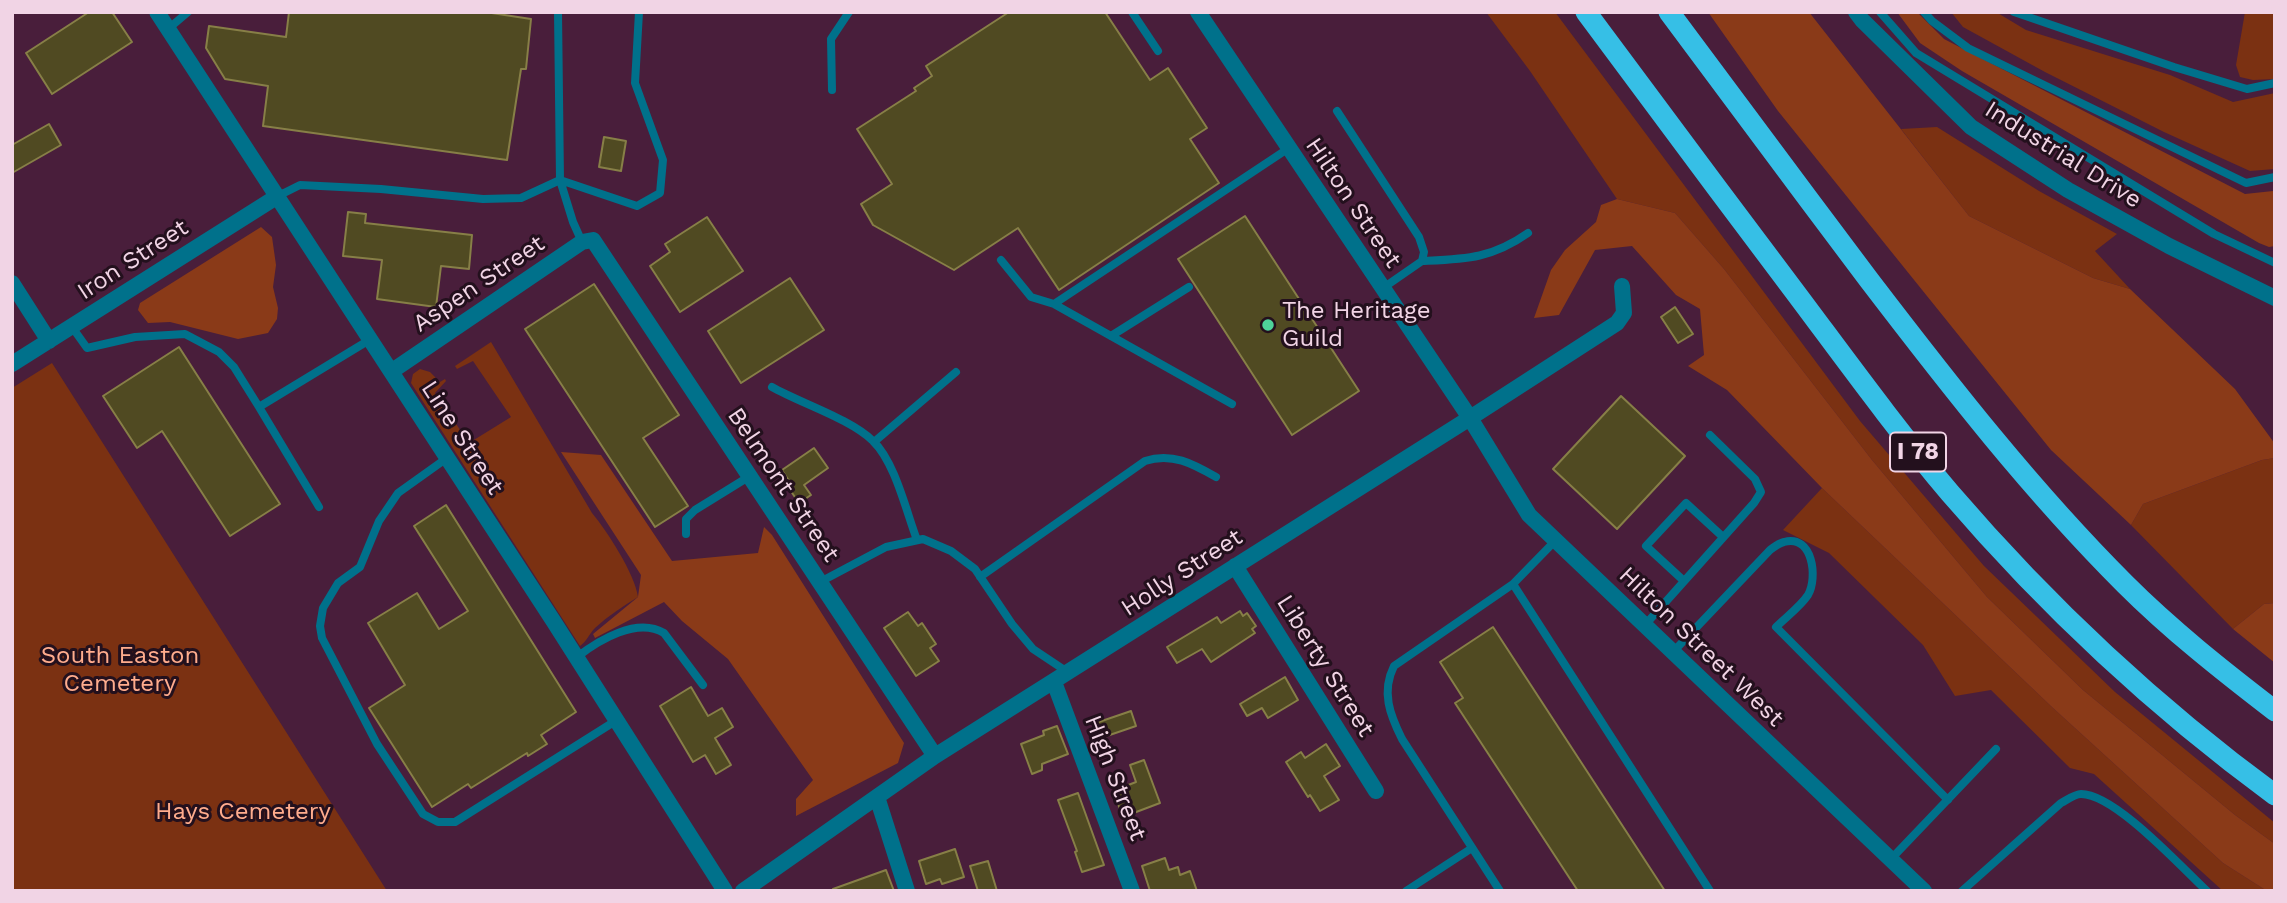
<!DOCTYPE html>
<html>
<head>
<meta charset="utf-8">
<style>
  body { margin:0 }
  #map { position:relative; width:2287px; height:903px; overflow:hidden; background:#491e3b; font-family:"Work Sans",sans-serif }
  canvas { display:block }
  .frame { position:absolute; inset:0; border:14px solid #f1d4e5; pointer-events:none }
</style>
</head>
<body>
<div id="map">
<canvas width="2287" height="903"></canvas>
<div class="frame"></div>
</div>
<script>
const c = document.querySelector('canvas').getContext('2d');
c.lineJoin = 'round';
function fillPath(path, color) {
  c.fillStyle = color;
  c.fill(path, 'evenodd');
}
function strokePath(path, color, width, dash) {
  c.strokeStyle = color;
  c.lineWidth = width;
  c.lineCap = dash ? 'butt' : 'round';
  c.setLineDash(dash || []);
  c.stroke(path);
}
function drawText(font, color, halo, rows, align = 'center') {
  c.font = font + ' "Work Sans",sans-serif';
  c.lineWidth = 6;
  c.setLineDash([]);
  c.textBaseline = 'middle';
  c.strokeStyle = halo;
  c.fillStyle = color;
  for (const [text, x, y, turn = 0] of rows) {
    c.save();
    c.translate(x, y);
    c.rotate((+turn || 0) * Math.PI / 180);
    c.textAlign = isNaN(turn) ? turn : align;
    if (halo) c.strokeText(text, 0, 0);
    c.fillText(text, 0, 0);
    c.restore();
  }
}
fillPath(new Path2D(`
  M1486 12H1555L1860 421 1984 566 2115 692 2275 823V844L2235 815 2083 690 1987 597 1872 460 1724 269 1675 213 1617 199 1530 71Z
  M1951 12H1996L2026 30 2170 75 2233 102 2275 93V169L2250 171 2164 132 2045 72 1963 27Z
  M2245 12H2275V79L2253 80 2240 77 2236 65Z
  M1937 127 2039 191 2117 234 2095 251 2130 289 2093 278 1969 216 1901 129Z
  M491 342 592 513C607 531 635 574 638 597 623 606 608 616 595 628 589 634 587 641 580 646L411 383 413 374 420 369 430 372 440 382 445 379 446 381 435 393 469 443 511 417 473 361 457 369 455 366Z
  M52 363 387 891H12V388Z
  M2275 458V603L2264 604 2233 629 2131 525 2143 504 2262 460Z
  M1822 488 2053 708 2223 863 2267 891H2223L2094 774 2070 768 1991 690 1955 696 1923 645 1829 553 1783 530Z`), '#7b3112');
fillPath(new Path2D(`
  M1708 12H1809L1969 216 2093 278 2130 289 2235 389 2275 444V458L2262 460 2143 504 2131 525 2051 450 1778 111Z
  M1897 12H1917L1944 39 2245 194 2273 191 2275 194V246L2269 247 2259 243 1962 71 1920 43Z
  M1617 199 1675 213 1724 269 1872 460 1987 597 2083 690 2235 815 2275 844V891H2267L2223 863 2053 708 1822 488 1727 390 1688 366 1704 355 1700 309 1676 295 1632 246 1595 250 1559 315 1534 318 1551 270 1565 250 1596 222 1601 205Z
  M261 227 272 237 276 265 273 287 278 308 277 319 268 333 238 339 170 322 148 323 138 310 140 303Z
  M561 452 601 455 672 561 758 553 764 527 772 535 904 743 898 763 796 816V799L813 780 728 659 682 621 664 602 595 638 593 634 638 597 641 575Z
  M2275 603V663L2233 629 2264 604Z`), '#8a3a18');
const building = new Path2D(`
  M89 12H112L132 42 52 94 26 53Z
  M289 12H485L531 19 526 69H521L507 160 263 126 268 86 225 79 206 48 209 26 286 37Z
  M1009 12H1105L1150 80 1168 68 1207 128 1190 139 1219 183 1059 290 1018 228 954 270 873 225 861 204 892 184 857 129 916 91 914 88 932 76 926 66Z
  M49 124 61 145 12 173V145Z
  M604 137 626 141 621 171 599 167Z
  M348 212 366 214 365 223 472 235 469 269 441 266 436 307 377 299 382 260 343 256Z
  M1245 216 1359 391 1292 435 1178 259Z
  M707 217 743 271 680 312 650 266 670 252 665 244Z
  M790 278 824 330 741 383 708 331Z
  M594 284 679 415 643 438 688 506 655 527 525 329Z
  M1675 307 1693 334 1678 343 1661 317Z
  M179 347 280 504 230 536 162 431 137 448 103 396Z
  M1621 396 1685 456 1617 529 1553 469Z
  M814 448 828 468 804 485 811 495 799 503 788 487 791 484 782 470Z
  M446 505 576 712 541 735 547 744 528 756 527 753 471 788 468 784 432 807 369 708 405 685 368 623 417 593 439 629 468 611 414 526Z
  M1240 611 1243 616 1247 613 1256 626 1252 629 1255 633 1211 662 1202 649 1177 663 1167 647 1217 617 1221 623Z
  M908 612 918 626 922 623 936 644 930 648 939 661 916 676 884 628Z
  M1493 627 1665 891H1578L1455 703 1463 698 1440 662Z
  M1285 677 1298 700 1268 718 1262 708 1247 716 1240 704Z
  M691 687 708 716 722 708 733 727 715 738 731 765 716 774 705 755 693 762 660 706Z
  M1131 711 1136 726 1098 739 1093 724Z
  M1057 726 1068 754 1042 764V770L1032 774 1021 744 1044 735 1043 731Z
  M1326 744 1340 766 1324 776 1339 800 1320 811 1310 795 1308 797 1286 762 1301 752 1305 758Z
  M1144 760 1160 803 1123 817 1113 791 1136 782 1130 765Z
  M1078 793 1104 865 1082 872 1075 852 1077 851 1058 800Z
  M955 849 964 877 942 884 940 879 926 884 919 861Z
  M1165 858 1169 870 1178 867 1180 875 1190 871 1197 891H1150L1142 866Z
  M988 861 997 891H978L970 866Z
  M886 870 894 891H833V889Z`);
fillPath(building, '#504a22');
strokePath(building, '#877f47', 2);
strokePath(new Path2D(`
  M558 12 560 180 573 222 582 242
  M1132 12 1158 51
  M1880 12 1916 53 2214 234 2275 263
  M1924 12 1932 21 1968 48 2246 183 2275 177
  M2014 12 2174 67 2247 89 2275 83
  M168 29 188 12
  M832 90 831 39 849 12
  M1337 111 1419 237 1424 252 1422 261 1383 288
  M278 196 300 185 381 189 483 199 521 198 560 180 637 206 660 193 663 160 635 83 639 12
  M1001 260 1031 297 1054 304
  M1422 261C1465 259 1491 259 1528 233
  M72 327 87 348 135 337 185 334 219 352 234 367 259 407 371 339
  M1111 336 1189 287
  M772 387C800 403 851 419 873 441 895 462 906 511 917 540
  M1232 404 1054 304 1289 148
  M259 407 319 507
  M874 442 956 372
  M447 458 398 493 379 521 360 567 338 583 323 608 320 626 322 638 377 744 423 814 438 822H455L617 720
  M686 534V519L695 510 750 476
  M1556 540 1513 584 1710 891
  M980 577 1145 461C1172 452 1193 464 1216 477
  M1684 581 1646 546 1686 503 1723 537
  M820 582 886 547 923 539 951 551 975 569 1012 624 1033 649 1069 673
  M1645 625 1754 503 1761 492 1755 479 1710 435
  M1673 652 1770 550C1774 547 1779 543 1784 542 1813 534 1818 578 1808 595 1800 607 1786 617 1776 627L1948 800
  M577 657C599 640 637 617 664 633L703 685
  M1891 859 1996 749
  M1406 891 1472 848
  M1500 891 1402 739C1390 715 1381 692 1394 666L1513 584
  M1962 891 2061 803C2067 800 2075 794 2081 794 2115 794 2181 867 2207 891`), '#00718b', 8);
strokePath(new Path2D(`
  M157 12 554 622 725 891
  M1198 12 1470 418 1529 515 1924 891
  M1856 12 1862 20 1971 127 2068 190 2169 246 2275 298
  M12 283 49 341
  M12 364 278 196
  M392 371 582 242 593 240 935 756
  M1235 566 1376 791
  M1054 682 1132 891
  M877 797 907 891
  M743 891 935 756 1470 418 1617 323 1624 313 1622 286`), '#00718b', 16);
strokePath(new Path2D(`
  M1586 12C1655 105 1725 199 1795 292 1846 360 1895 428 1950 493 2047 606 2155 707 2275 795
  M1669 12C1736 102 1802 191 1869 280 1950 386 2031 490 2125 584 2171 630 2223 671 2275 711`), '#36bfe6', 21);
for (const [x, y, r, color] of [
  [1268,325,7,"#4ed39a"]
]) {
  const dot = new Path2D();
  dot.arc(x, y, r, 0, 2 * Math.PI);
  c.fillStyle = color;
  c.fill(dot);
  strokePath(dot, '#23101d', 2.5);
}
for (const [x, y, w] of [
  [1918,452,56]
]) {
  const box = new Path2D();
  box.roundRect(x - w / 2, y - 19.5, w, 39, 5);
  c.fillStyle = '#23101d';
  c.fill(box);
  strokePath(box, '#f1d4e5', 2);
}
drawText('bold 23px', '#f1d4e5', null, [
  ["I 78",1918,452]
]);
drawText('24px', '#f1d4e5', '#23101d', [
  ["Industrial Drive",2063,155,32],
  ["Hilton Street",1353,203,56],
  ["Iron Street",133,260,-33],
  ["Aspen Street",479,284,-34],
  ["Line Street",462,438,57],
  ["Belmont Street",783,485,56],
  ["Holly Street",1182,573,-33],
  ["Hilton Street West",1701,647,44],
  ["Liberty Street",1325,666,58],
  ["High Street",1115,778,69]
]);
drawText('24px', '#f1d4e5', '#23101d', [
  ["The Heritage",1282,311],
  ["Guild",1282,339]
], 'left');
drawText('24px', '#ffac8d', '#23101d', [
  ["South Easton",120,656],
  ["Cemetery",120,684],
  ["Hays Cemetery",243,812]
]);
</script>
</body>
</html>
